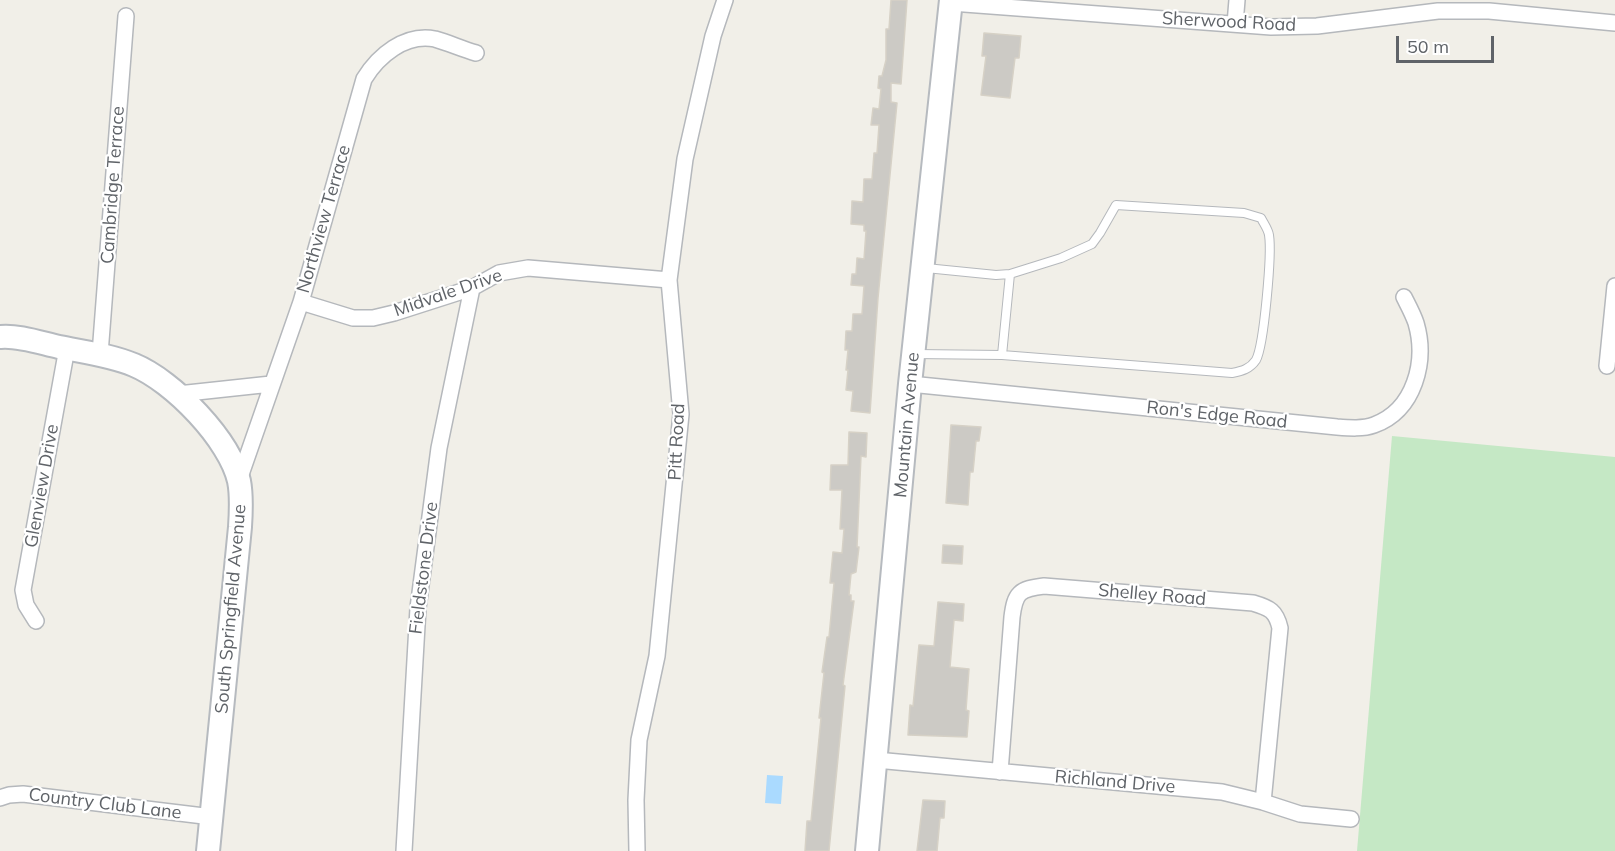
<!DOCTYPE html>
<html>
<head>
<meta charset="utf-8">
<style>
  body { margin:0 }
  #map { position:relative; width:1615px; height:851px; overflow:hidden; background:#f1efe8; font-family:Mulish,sans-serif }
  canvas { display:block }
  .scale { position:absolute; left:1396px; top:36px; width:98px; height:27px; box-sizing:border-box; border:3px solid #5f6368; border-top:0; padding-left:8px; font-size:18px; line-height:21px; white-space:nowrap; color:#5f6368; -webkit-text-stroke:4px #fff; paint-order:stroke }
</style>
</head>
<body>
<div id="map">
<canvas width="1615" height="851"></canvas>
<div class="scale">50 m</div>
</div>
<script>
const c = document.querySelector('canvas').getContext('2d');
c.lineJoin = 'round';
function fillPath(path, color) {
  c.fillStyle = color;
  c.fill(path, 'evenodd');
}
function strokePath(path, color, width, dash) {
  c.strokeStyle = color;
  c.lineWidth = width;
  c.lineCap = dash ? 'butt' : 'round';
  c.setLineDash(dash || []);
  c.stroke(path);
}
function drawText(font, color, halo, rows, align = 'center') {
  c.font = font + ' Mulish,sans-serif';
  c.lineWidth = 4.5;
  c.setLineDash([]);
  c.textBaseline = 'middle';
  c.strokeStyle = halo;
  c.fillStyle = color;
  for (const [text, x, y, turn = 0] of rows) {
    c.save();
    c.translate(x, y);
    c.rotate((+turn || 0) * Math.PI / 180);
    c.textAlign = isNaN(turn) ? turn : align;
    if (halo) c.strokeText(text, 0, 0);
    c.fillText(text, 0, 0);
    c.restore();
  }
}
fillPath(new Path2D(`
  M1392 436 1615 457V851H1357Z`), '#c5e8c5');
fillPath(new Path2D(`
  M767 775 783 776 781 804 765 803Z`), '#aadaff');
const building = new Path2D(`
  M891 0H907L901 84 891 83V102L897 103 878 298 870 413 851 411 853 391 846 390 848 370H846L848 350H845L846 331H852L853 314H862L864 286 851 285 852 274H856L857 258 864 259 866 231H864V225L851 224 852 201 863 202 864 179H872L874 153H877L879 125H871L873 108 879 109 881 89 878 88 879 76H882L886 60V29H889Z
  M984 33 1021 36 1019 58H1015L1010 98 981 95 986 56H982Z
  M951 425 981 427 979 441H976L973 472H970L968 505 946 503Z
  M849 432 867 433 866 457 861 456 857 547H859L856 572 851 574 849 595H851V601H854L843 685 845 686 829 851H805L807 821H811L821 718H819L824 673 822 672 827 637H829L834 583H830L833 552 842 553 844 529H840L842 490H830L831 465H848Z
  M943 545 963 546 962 564 942 563Z
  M938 602 964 604 963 621 954 620 950 667 969 669 966 710 969 711 967 737 908 735 910 705 913 706 919 645 934 646Z
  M923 800 945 801 944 818H940L937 851H917Z`);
fillPath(building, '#cccac5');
strokePath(building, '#d6d1c6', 1.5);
const lane = new Path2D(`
  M915 354 1002 355 1232 373C1242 371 1250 369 1256 360 1264 345 1272 254 1269 235 1268 229 1264 224 1261 218L1244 213 1116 205 1100 233 1092 244 1061 258 1010 274 996 275 926 268
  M1002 355 1010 274`);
const street = new Path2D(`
  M951 3 1271 27 1317 26 1438 11H1489L1615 23
  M1235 24 1237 0
  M301 302 353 318H373L394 313 472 288 499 273 528 268 669 280
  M100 354 126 16
  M1607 366 1615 286
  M910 384 1337 427C1350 428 1363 429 1374 425 1415 410 1427 361 1416 323 1413 314 1408 305 1404 297
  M178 394 271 384
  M239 480 301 302 364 79C378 56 405 33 435 39 449 43 462 49 476 53
  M36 621 26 605 23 590 67 348
  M876 760 1222 792 1263 802 1300 814 1351 819
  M1000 772 1012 617C1015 593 1019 589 1044 586L1253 603C1270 608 1276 611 1280 628L1263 802
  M0 798 9 795 23 794 212 817
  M404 851 418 608 439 448 472 288
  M637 851 636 800 639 740 657 656 681 414 669 280 685 159 713 36 725 0`);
const secondary = new Path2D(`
  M0 337C18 335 41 343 59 347 84 352 110 355 134 365 173 381 230 440 239 481 242 496 241 512 240 527L208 851
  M867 851 910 384 951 0`);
strokePath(lane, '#b5b8bc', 10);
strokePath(street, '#b5b8bc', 18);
strokePath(secondary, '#b6babf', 26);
strokePath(lane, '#fff', 8);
strokePath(street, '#fff', 15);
strokePath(secondary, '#fff', 22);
drawText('18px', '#5f6368', '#fff', [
  ["Sherwood Road",1229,22,3],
  ["Cambridge Terrace",113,185,-86],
  ["Northview Terrace",324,219,-74],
  ["Midvale Drive",448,293,-19],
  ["Ron's Edge Road",1217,415,6],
  ["Mountain Avenue",907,425,-85],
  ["Pitt Road",677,442,-87],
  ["Glenview Drive",42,486,-80],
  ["Fieldstone Drive",424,568,-83],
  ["Shelley Road",1152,595,5],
  ["South Springfield Avenue",231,609,-85],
  ["Richland Drive",1115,782,5],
  ["Country Club Lane",105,804,7]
]);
</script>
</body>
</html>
